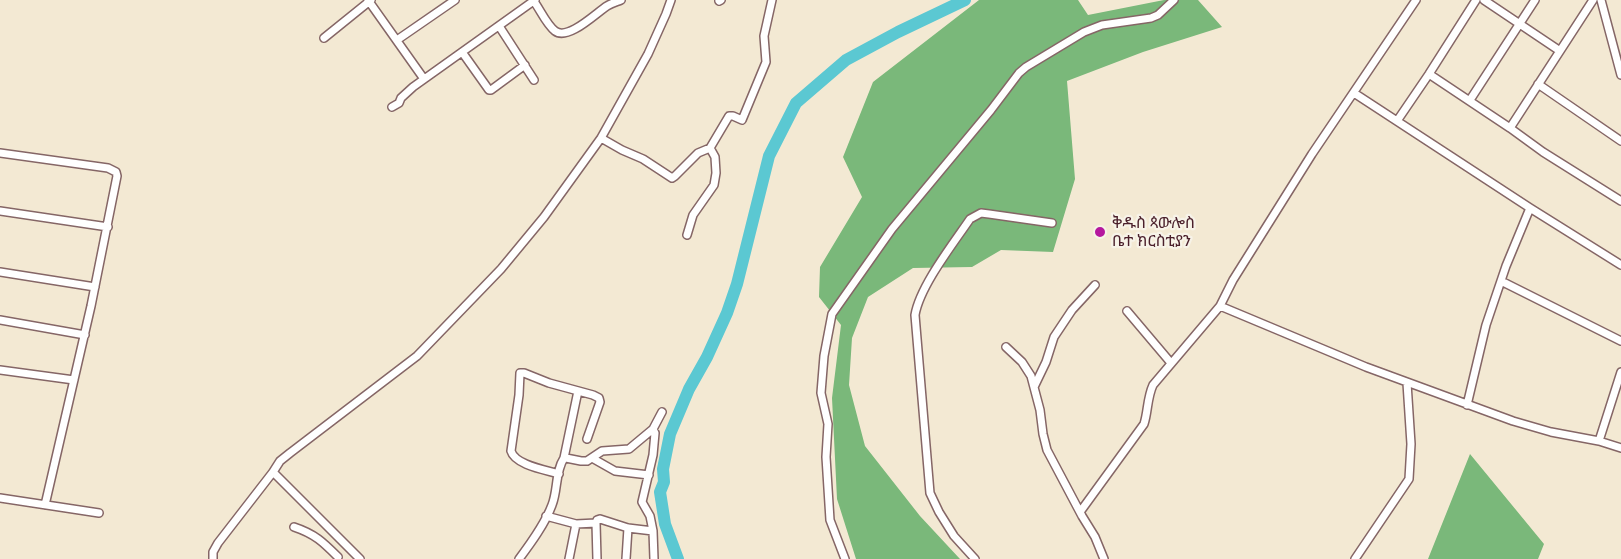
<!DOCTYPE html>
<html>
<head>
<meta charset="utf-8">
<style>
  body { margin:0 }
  canvas { display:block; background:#f3e9d3 }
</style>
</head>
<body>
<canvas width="1621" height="559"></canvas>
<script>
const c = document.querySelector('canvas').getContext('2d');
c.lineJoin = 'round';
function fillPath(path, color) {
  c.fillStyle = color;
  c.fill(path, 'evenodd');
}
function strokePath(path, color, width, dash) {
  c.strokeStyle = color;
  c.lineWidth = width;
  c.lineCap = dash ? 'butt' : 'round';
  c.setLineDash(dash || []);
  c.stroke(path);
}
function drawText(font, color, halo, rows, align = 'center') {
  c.font = font + ' Delius,"Noto Sans Ethiopic",sans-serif';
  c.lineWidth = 4.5;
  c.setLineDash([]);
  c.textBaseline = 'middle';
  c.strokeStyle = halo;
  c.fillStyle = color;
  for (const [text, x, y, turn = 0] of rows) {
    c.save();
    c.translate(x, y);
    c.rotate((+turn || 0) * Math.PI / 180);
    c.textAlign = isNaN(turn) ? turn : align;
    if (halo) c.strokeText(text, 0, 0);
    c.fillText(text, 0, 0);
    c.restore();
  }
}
fillPath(new Path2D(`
  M979 0H1078L1088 15 1164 0H1198L1222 27 1143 52 1067 81 1075 179 1053 252 1001 250 972 267 913 268 868 297 852 338 849 385 865 446 920 516 960 559H856L837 499 832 398 841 325 819 297 820 267 862 197 843 157 873 82Z
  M1470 454 1544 544 1538 559H1428Z`), '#7ab87a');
strokePath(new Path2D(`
  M678 559 665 524 660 492 664 482 663 469 670 434 689 389 707 357 727 313 737 284 769 156 796 103 846 60 898 32 965 0`), '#5bc8d2', 12);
const minor = new Path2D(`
  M368 0 424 79
  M533 0C540 9 546 24 555 31 568 41 596 13 607 6 612 3 616 2 621 0
  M1484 0 1560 51
  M1601 0 1621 75
  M719 1 721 0
  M499 26 534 80
  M324 38 371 0
  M397 40 455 0
  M462 52 489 90H491L525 65
  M1429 74 1510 128 1593 0
  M1538 84 1621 141
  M1354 93 1530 208 1621 265
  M1470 100 1535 0
  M392 107 399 103 401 98 413 87 535 0
  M1397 121 1429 74 1476 0
  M1510 128 1543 152 1621 201
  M601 138 622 150 643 159 672 178 675 176 698 153 710 148 729 116H733L742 120 766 62 764 36 772 0
  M0 153 108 168 116 172 117 176 91 306 45 505
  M0 211 108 227
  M687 235 693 215 714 185 716 173 715 157 710 148
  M0 272 95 287
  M1501 281 1621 341
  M1220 306 1366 367 1513 421 1551 432 1599 441 1621 448
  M1127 311 1171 363
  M0 320 85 335
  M1006 347 1022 362 1031 376 1040 410 1043 434 1047 450 1082 516 1095 537 1104 559
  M0 370 74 380
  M1034 387 1046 362 1054 337 1072 310 1095 285
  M1467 405 1486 325 1506 266 1530 208
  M653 429 655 433 653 455 642 502 650 516 653 531 654 559
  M1599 441 1621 372
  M564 458 578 391
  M592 458 615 471 649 475
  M559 474C546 470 515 465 511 451L519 395 520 373H524L549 383 593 395 599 398 600 402 587 439
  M0 498 99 513
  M1080 512 1144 424C1148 412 1147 398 1153 385L1220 306 1233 280 1312 154 1416 0
  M546 516 576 524 596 523 597 520 600 519 628 528 653 531
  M596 523 597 559
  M294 527C315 534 323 542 338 557
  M213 559V552L218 543 273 472
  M360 559 273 472 280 461 290 453 417 356 501 269 544 217 601 138 648 54 666 14 671 0
  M519 559C531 543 545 524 552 505 558 490 555 472 564 458H566L581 461H587L602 451 629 449 653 429 662 412
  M569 559 576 524
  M626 559 628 528
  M845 559 830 520 826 457 828 424 821 393 824 356 832 314 892 229 991 110 1019 73 1026 67 1084 32 1102 25 1151 18 1158 15 1174 0
  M975 559 954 536 939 512 930 493 915 315C920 286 953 244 970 219L981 213 989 214 1052 223
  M1355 559 1409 479 1411 444 1407 383`);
strokePath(minor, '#856666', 10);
strokePath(minor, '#fff', 7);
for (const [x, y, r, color] of [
  [1100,232,6,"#b5179e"]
]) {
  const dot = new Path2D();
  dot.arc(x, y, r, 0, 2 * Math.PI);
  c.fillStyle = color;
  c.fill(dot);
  strokePath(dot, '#f7f3e8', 2);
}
drawText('16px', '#4a1f2b', '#f7f3e8', [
  ["ቅዱስ ጳውሎስ",1112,223],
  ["ቤተ ክርስቲያን",1112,241]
], 'left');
</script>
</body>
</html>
